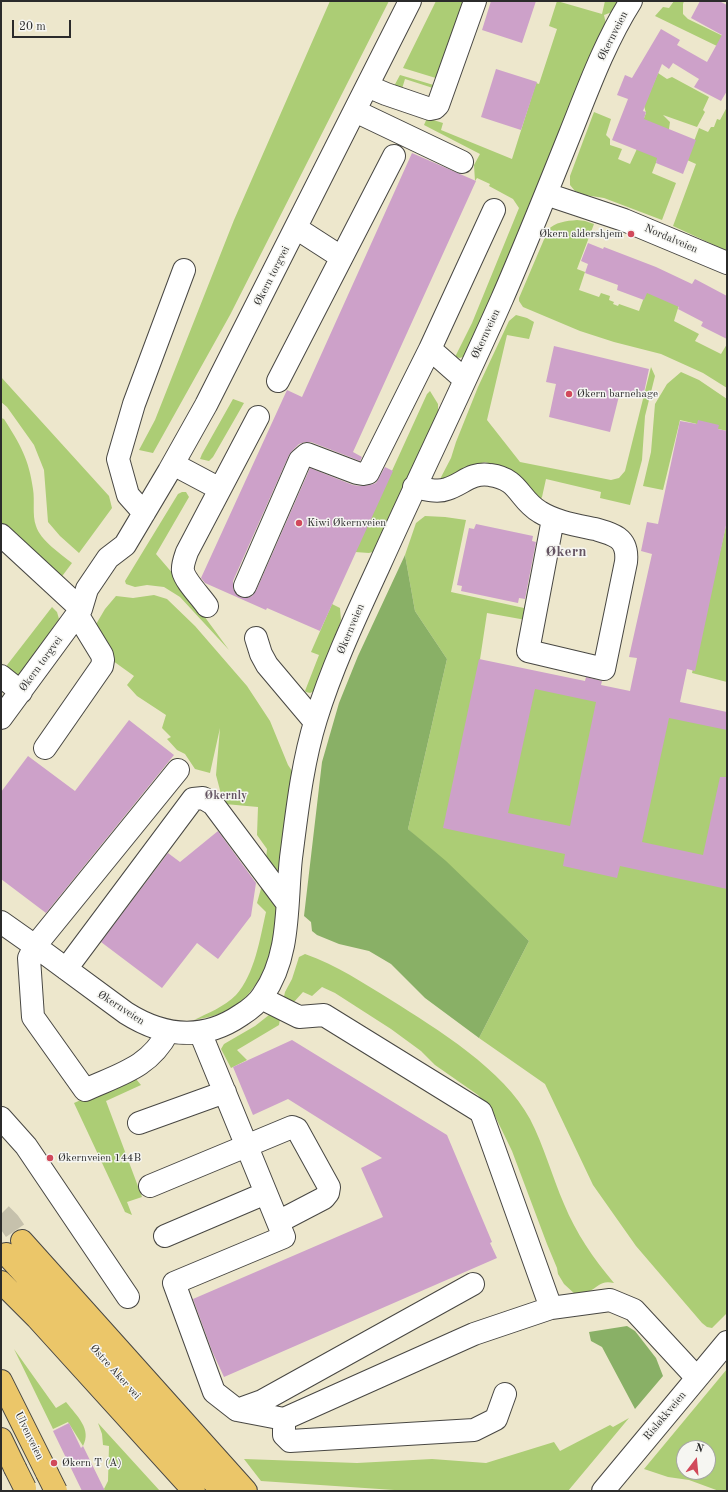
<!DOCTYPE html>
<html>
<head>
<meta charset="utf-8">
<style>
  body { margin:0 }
  #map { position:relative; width:728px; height:1492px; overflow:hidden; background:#ede7cc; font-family:"Old Standard TT",serif }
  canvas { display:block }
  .frame { position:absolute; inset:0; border:2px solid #2b2b2b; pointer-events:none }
  .north { position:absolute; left:676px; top:1440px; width:40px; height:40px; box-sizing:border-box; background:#f6f6f2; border:1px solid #a5a5a2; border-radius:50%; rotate:16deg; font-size:11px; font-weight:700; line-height:16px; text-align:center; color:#2b2b2b }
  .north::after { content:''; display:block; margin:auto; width:14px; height:18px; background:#d1495b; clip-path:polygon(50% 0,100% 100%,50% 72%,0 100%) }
  .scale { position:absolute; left:12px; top:20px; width:59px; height:18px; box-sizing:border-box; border:2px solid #2b2b2b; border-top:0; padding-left:5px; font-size:12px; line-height:14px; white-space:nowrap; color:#2b2b2b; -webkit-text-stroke:3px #f6f6f2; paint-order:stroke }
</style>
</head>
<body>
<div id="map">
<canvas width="728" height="1492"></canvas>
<div class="frame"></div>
<div class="north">N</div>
<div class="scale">20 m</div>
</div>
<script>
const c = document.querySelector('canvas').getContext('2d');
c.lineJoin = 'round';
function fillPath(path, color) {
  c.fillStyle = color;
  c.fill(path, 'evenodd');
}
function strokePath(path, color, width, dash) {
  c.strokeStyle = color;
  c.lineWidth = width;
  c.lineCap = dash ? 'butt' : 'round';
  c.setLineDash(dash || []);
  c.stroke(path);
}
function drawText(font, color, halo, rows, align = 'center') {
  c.font = font + ' "Old Standard TT",serif';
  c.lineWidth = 3;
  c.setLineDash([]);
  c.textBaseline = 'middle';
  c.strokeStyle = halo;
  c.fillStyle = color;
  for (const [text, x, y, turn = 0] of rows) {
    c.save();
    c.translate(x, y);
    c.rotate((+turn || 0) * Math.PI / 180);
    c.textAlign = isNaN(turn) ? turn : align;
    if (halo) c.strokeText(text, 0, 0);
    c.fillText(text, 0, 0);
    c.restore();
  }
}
fillPath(new Path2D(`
  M330 1H389L230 315 153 453 139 450 155 420 234 220Z
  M436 1H466L439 79 403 68Z
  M557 1 602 14 605 1H619L612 12 604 15 607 29 510 259 465 356 460 358 455 357 472 323 519 208 513 199 489 186 490 184 477 178 475 181 474 165 480 154 424 125 427 118 443 123 441 130 512 159 536 83 539 84 557 29 549 26Z
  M674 1H684L683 4V14L688 19 727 38 719 47 655 16 663 7 669 8Z
  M658 73 667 79 672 77 709 97 703 110 705 112 697 127 663 115 670 122 669 129 652 173 676 183 662 220 604 198 585 195 575 191 570 185V176L594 112 611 119 606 135 610 139V145L622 149 618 159 630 164 636 151 645 128 641 126 646 113 644 106Z
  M400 75 437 86 436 89 405 79 401 92 393 88Z
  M727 107V251L673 226 696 164 687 160 699 128 708 132 711 127H714L717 119 720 120Z
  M577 220 585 221 594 224 577 269 585 272 579 290 599 297 601 293 610 296 609 300 614 302 613 304 618 306 619 304 639 311 646 292 679 305 674 321 699 334 695 341 721 354 727 344V388L703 373 661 354 614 342 580 331 523 307 519 301V298L548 230C555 222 566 221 577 220Z
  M516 315 527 318 534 322 529 339 507 335 487 420 520 462 611 480 619 478 625 471 651 367 655 376 645 416 642 460 630 505 600 498 601 492 546 479 542 497 540 500 502 467 485 462 463 468 451 479 438 483 451 458 456 442 478 387 509 321Z
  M681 372 699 380 727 399V431L680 420 663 490 643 486 651 452 655 404 667 384Z
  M1 377 109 496 112 508 79 553 60 536 48 522 44 470 34 445 7 407 1 402Z
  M430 391 438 404V415L376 551 369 553 355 552 427 394Z
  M233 399 244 403 213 457 209 461 200 459 202 454Z
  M1 418 4 419C20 444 29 459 33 489 35 501 32 515 36 526 40 540 61 554 72 563L60 579 1 525Z
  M182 492H186L189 497 156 554 174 575 229 650 180 597 164 587 147 585 135 587 126 584 125 581 178 494Z
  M425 516 445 517 466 520 451 592 524 608 531 573 537 575 526 620 487 613 479 666 727 725V1313L712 1328 707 1327 702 1323 636 1246 593 1185 545 1084 479 1038 529 941 408 829 447 659 415 611 405 555 416 523Z
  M727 521V682L692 673Z
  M154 595 167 599 195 626 247 686 270 721 288 765 296 777 280 882 265 869 267 849 257 835 258 807 225 804 221 794 216 775 220 728 210 773 195 769 185 754 177 750 167 739 171 737 162 728 166 715 137 696 127 685 134 676 109 658 95 626 105 609 116 596 133 598Z
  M332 604 340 608 341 620 317 690 310 693 306 692 305 691 319 655 311 652Z
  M52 607 57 612 59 619 17 678 4 669Z
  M262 885C266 889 272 894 275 899 282 914 271 950 266 965 261 978 252 991 242 1001 229 1013 211 1017 194 1020 208 1013 224 1007 236 995 255 974 260 938 266 912L257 903Z
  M305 954C337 965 363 983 391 1000 437 1029 504 1070 530 1119 544 1146 552 1176 564 1204 576 1233 593 1258 614 1283 600 1280 599 1287 588 1292 585 1294 580 1294 576 1295L564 1284 558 1274 557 1268 547 1244 512 1151 495 1116 478 1095 435 1065 421 1051 391 1029 335 993 322 987 312 996 303 992 293 1003 283 1001 285 992 292 979 299 957Z
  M269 1015H274L280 1019 279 1025 237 1050 247 1060 231 1068 221 1049 224 1044 255 1026Z
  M128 1079H136L141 1085 106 1101 142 1197 127 1202 132 1215 125 1212 74 1103Z
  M14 1349 56 1408 66 1402C77 1416 92 1429 83 1446L68 1422 53 1429Z
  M727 1369V1491H719L689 1480 668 1477 644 1469ZM684 1448H708V1472H684Z
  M629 1418 568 1491H409L261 1481 244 1459 357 1463 432 1459 486 1463 554 1442 560 1451 610 1425 613 1427Z
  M98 1423 160 1491H105L104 1489 108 1481 109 1446 103 1445 102 1434Z`), '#accd75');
fillPath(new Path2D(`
  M405 555 415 611 447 659 408 829 446 861 529 941 479 1038 425 998 391 964 369 951 339 944 317 935 312 931 311 922 304 916 322 762 339 703 358 656Z
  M627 1326 635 1331 656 1358 663 1376 635 1409 602 1347 591 1341 589 1332Z`), '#89b066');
fillPath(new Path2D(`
  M491 1H536L522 43 482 30Z
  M700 1H719L727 5V91L721 101 694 87 699 79 673 63 669 69 662 64 643 111 646 112 644 119 696 140 683 174 656 163 657 158 612 140 628 99 617 95 625 75 632 78 661 29 680 40 677 45 707 62 722 35 691 18Z
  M496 69 537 82 521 130 481 117Z
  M412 153 476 181 353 452 362 457 360 461 311 442H305L299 444 292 451 289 455 233 581V588L235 593 240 597 247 598 252 596 256 591 310 468 353 485 361 486 370 485 376 483 385 467 393 471 320 631 267 608 266 610 205 583 201 578 287 390 302 397Z
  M588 243 603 249 604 247 656 267 692 284 695 279 727 296V339L701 326 703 322 678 309 679 307 647 293 644 300 617 290 618 285 585 273 588 264 581 261Z
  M554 346 649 369 643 397 620 392 610 432 549 417 556 384 546 382Z
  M698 420 719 425 718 429 727 431V521L695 671 687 669 680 702 727 712V730L669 718 642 842 703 855 720 777H727V889L620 866 617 878 563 866 565 854 443 828 479 659 585 681 586 677 602 681 601 685 630 691 637 658 629 657 652 554 641 551 647 522 658 524 680 421 697 424ZM535 689 596 702 570 826 508 813Z
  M476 524 533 536 532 541 536 542 525 599 519 598 518 603 461 591 462 586 457 585 469 528 474 529Z
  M129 720 174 755 46 913 1 879V792L28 756 75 791Z
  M218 831 256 883 251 916 218 959 197 943 162 988 101 942 168 853 180 862Z
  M292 1040 447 1135 492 1242 490 1243 497 1258 224 1377 212 1351 193 1299 383 1217 361 1168 382 1158 288 1099 253 1115 233 1067Z
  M69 1423 81 1448 83 1446 105 1491H82L53 1431Z`), '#cda1c9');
strokePath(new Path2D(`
  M1 1214 9 1222 22 1241`), '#c6c1ac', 22, [22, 11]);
const minor = new Path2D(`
  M367 86 386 94 430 109 435 108 438 105 475 1
  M355 111 462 162
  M546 194 624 220 727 263
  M296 228 341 257
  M464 379 430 349 494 210
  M278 381 394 156
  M173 464 220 489
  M414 487C425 489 437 493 447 489 463 484 471 472 490 475 520 479 518 499 540 512 556 522 576 525 595 529 602 531 611 533 618 538 626 544 627 553 626 562L604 669 528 651 553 519
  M144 513 128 495 118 459 134 404 184 270
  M1 535 81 609
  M245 586 300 460 307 454 357 473 363 474 368 473 430 349
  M207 606C201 597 185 581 183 571 182 565 185 558 187 552L258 417
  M256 638 261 654 267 665 315 722
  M1 676 21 692
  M1 718 81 609 87 589 108 558 125 545 169 471 206 405 410 1
  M45 748 102 666 103 660 102 655 77 614
  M1 922 35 946 126 1013C164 1037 203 1041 241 1015 249 1010 258 1003 263 995 291 956 286 903 291 858 297 812 302 764 316 719 332 667 356 616 379 566 419 477 462 389 502 299 526 244 548 189 570 134 588 89 605 42 631 1
  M66 969 193 799 203 798 213 804 287 903
  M261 998 299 1017 324 1015 481 1112 551 1308 610 1300 634 1310 697 1378
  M168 1032C149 1068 120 1074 85 1090L33 1017 29 958 35 946 178 770
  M200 1032 284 1237 174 1283 214 1392 237 1410 284 1419 474 1334 551 1308
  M1 1118 26 1146 128 1297
  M139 1123 225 1092
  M150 1186 292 1127 297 1129 329 1187 328 1193 324 1198 278 1222
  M165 1236 266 1193
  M237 1410 262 1401 473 1284
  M284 1419V1435L290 1441 474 1430 496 1419 505 1394
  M603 1491 727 1342`);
const major = new Path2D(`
  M1 1381 47 1473
  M1 1439 15 1468`);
const highway = new Path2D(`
  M22 1241 246 1491
  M6 1254 222 1491
  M1 1282 37 1318 194 1491`);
strokePath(minor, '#484743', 24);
strokePath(major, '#484743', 24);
strokePath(highway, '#484743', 24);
strokePath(minor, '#fff', 22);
strokePath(major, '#ebc669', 22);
strokePath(highway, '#ebc669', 22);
const majorBridge = new Path2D(`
  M15 1468 25 1488
  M47 1473 56 1491`);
strokePath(majorBridge, '#484743', 24, []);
strokePath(majorBridge, '#ebc669', 22);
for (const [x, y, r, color] of [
  [631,234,4,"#d1495b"],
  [569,394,4,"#d1495b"],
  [299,523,4,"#d1495b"],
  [50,1158,4,"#d1495b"],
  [54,1463,4,"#d1495b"]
]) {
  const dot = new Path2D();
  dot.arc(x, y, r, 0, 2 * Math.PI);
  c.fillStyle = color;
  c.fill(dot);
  strokePath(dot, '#f6f6f2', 1.5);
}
drawText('11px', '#2b2b2b', '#f6f6f2', [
  ["Økernveien",613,36,-63],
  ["Nordalveien",671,239,23],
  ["Økern torgvei",272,276,-63],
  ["Økernveien",486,334,-65],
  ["Økernveien",351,629,-67],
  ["Økern torgvei",41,664,-54],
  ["Økernveien",121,1008,33],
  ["Østre Aker vei",115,1372,48],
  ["Risløkkveien",665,1416,-50],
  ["Ulvenveien",29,1436,64]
]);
drawText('11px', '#2b2b2b', '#f6f6f2', [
  ["Økern aldershjem",623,234,"right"],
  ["Økern barnehage",577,394],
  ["Kiwi Økernveien",307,523],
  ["Økernveien 144B",58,1158],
  ["Økern T (A)",62,1463]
], 'left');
drawText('bold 12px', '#645462', '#f6f6f2', [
  ["Økernly",226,796]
]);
drawText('bold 15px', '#645462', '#f6f6f2', [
  ["Økern",566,552]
]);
</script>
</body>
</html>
